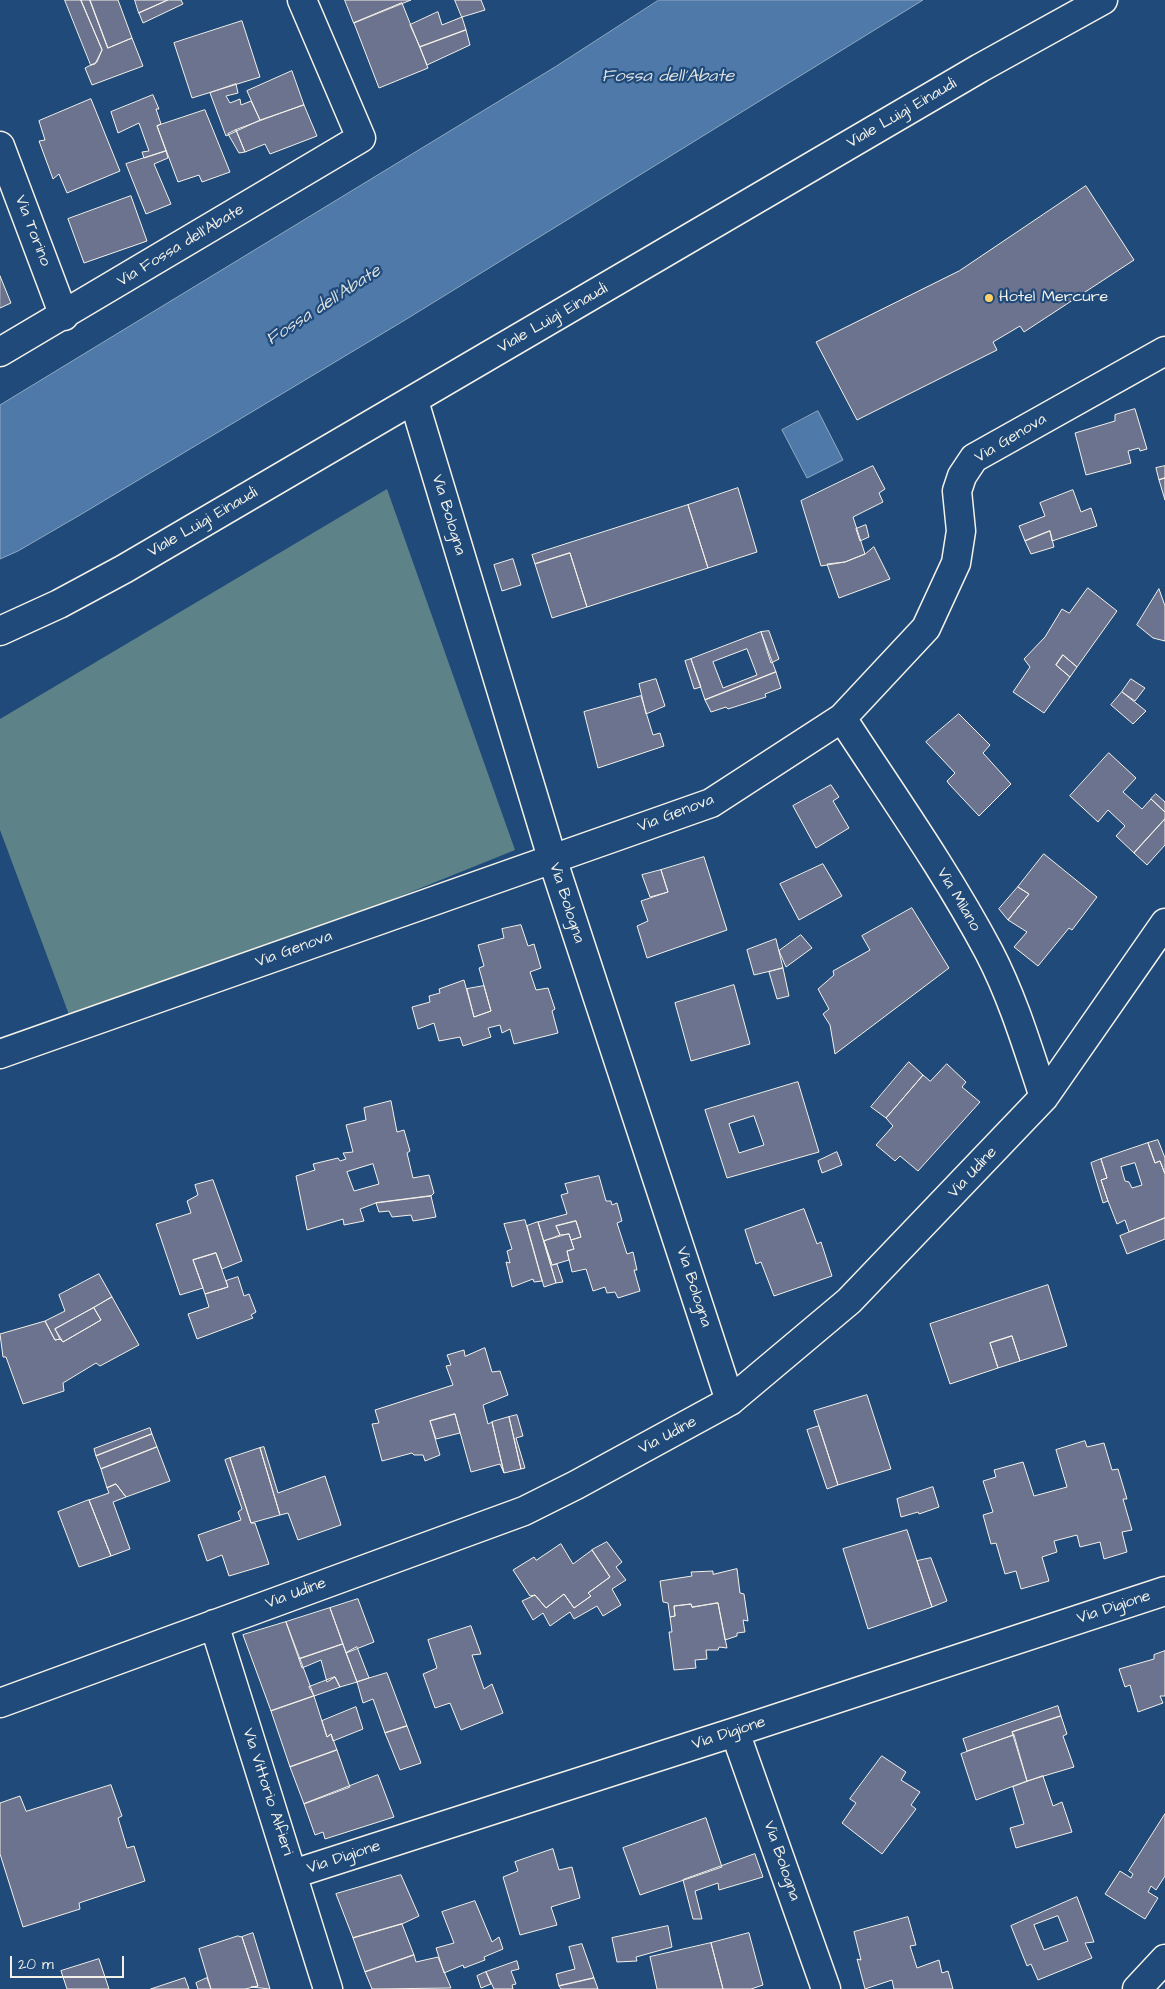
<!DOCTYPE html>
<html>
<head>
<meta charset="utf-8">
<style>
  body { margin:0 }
  #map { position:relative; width:1165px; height:1989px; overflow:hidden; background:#1f4a7a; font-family:"Architects Daughter",sans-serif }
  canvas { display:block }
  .scale { position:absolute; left:10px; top:1956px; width:114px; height:22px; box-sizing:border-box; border:2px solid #f4f1e8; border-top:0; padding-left:6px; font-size:15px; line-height:18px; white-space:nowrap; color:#f4f1e8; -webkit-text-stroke:4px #1f4a7a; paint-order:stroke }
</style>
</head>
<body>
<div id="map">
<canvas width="1165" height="1989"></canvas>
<div class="scale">20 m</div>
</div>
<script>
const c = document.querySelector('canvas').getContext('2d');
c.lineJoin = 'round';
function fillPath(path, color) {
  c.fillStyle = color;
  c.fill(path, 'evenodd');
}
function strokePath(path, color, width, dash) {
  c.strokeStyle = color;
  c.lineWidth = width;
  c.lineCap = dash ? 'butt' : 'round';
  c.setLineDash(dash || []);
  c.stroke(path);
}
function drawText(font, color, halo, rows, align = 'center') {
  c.font = font + ' "Architects Daughter",sans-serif';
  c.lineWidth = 4.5;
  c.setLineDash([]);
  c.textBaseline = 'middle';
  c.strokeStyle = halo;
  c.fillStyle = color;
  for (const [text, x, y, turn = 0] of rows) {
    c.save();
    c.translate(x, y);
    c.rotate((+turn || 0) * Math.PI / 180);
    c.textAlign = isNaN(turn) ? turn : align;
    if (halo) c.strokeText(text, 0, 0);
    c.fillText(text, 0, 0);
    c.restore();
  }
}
fillPath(new Path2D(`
  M387 489 515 850 74 1028 0 830V719Z`), '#5d8287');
const water = new Path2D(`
  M659 0H923L405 320 80 515 18 551 0 559V405L555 67Z
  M818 411 843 460 807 478 782 430Z`);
fillPath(water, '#4e79a9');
strokePath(water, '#90a9c2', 1);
const building = new Path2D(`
  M65 0H81L102 50 95 64 91 65Z
  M81 0H90L108 48 132 38 143 66 92 85 85 68 97 62 102 50Z
  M90 0H118L132 38 108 48Z
  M135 0H168L139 13Z
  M168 0H181L183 4 143 23 139 13Z
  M345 0H411L354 23Z
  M455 0H481L485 10 462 17Z
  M402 3 428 68 379 88 354 23Z
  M438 12 442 25 462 17 466 30 420 47 410 25Z
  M242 21 260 77 192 98 174 43Z
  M466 30 470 45 427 65 420 47Z
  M292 71 304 105 260 120 247 91Z
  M236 84 238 93 226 96 230 103 240 99 241 105 251 101 260 120 226 136 210 93Z
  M153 95 159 109H156L161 124 157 126 166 151 144 158 142 152 149 151 139 123 118 133 111 112Z
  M91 99 120 171 67 193 59 174 53 179 39 141 45 140 39 121Z
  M304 105 317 136 270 154 265 144 245 152 236 130Z
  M205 110 230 172 202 182 199 175 178 182 157 126Z
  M236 130 245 152 239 153 228 134Z
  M166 151 168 158 154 164 171 204 146 214 126 164Z
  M1086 186 1134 260 1024 332 1020 326 993 342 997 350 857 420 816 342 959 271Z
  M131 196 147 241 84 263 68 219Z
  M0 276 11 303 0 308Z
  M1135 409 1147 449 1140 451 1139 448 1128 451 1131 463 1086 475 1075 433 1115 421V415Z
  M873 466 885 489 879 493 883 502 853 517 865 554 845 562 821 566 801 501Z
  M1165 466V478L1159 480 1156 468Z
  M1165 478V500L1159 480Z
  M738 488 757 552 708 568 688 505Z
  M1073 490 1081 512 1091 508 1097 526 1052 541 1050 531 1025 541 1019 526 1045 516 1040 503Z
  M688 505 708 568 587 607 570 553 535 564 532 555Z
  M866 525 869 537 860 541 856 529Z
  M1050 531 1054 547 1031 554 1025 541Z
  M874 547 890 579 839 598 827 564 845 562 865 554Z
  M570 553 587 607 552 618 535 564Z
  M513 559 521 585 502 591 494 565Z
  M1088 588 1117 611 1077 667 1063 655 1056 665 1070 677 1044 713 1013 692 1030 667 1024 659 1045 637 1062 609 1069 613Z
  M1159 589 1165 606V641L1153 638 1137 625Z
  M769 631 779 659 771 663 761 632Z
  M761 632 776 672 705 700 691 659ZM747 649 757 675 723 688 713 662Z
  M1063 655 1077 667 1070 677 1056 665Z
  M691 659 701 687 694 689 685 661Z
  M776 672 781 688 765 694 766 697 728 709 726 707 711 712 705 700Z
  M656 679 665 706 646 714 639 684Z
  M1131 679 1145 688 1135 701 1122 692Z
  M1122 692 1146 711 1133 724 1111 705Z
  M641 696 653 735 660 733 664 746 598 768 584 712Z
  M959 714 990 745 983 753 1011 784 979 816 949 784 947 781 955 773 926 742Z
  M1109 753 1136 778 1123 792 1142 809 1151 799 1165 812V819L1134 853 1116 836 1125 826 1108 810 1098 822 1070 796Z
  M831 785 839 797 833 801 849 828 816 848 793 806Z
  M1156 794 1165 802V812L1151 799Z
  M1165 819V845L1147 865 1134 853Z
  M1044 854 1097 897 1072 930 1069 928 1038 966 1014 947 1027 932 1008 920 1029 894 1018 887Z
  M704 857 727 930 647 958 637 926 648 921 641 901 668 892 661 870Z
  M823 864 842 896 799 920 780 884Z
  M661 870 668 892 650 897 642 875Z
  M1018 887 1029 894 1008 920 999 909Z
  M912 908 949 968 835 1054 830 1025 823 1014 829 1009 818 989 834 975 833 971 870 950 862 936Z
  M521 925 528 946 534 944 541 968 530 972 536 990 548 988 555 1009 552 1011 558 1033 514 1044 510 1029 502 1033 500 1025 488 1028 491 1037 463 1046 460 1037 439 1041 434 1023 418 1029 412 1007 430 1002 429 996 440 993 439 989 464 980 474 1017 491 1011 479 968 484 966 478 945 504 938 502 929Z
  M801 935 812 948 786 967 779 951Z
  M776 939 783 968 754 975 747 950Z
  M783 968 789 996 777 999 769 972Z
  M734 985 750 1044 691 1061 675 1003Z
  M484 986 491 1011 474 1017 467 989Z
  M909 1062 923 1075 886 1118 871 1107Z
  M947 1064 966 1082 962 1087 980 1102 918 1171 900 1156 895 1161 876 1145 893 1126 886 1118 923 1075 930 1081Z
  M798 1082 819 1152 727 1178 705 1110ZM754 1116 764 1145 739 1153 729 1124Z
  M391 1101 397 1132 404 1130 410 1151 407 1153 413 1178 429 1175 434 1193 431 1196 376 1203 360 1209 364 1221 344 1225 343 1219 307 1230 296 1176 315 1170 313 1164 338 1158 340 1161 346 1159 343 1153 353 1152 346 1125 366 1120 364 1108ZM373 1164 379 1184 354 1191 347 1172Z
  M1158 1140 1165 1158V1174L1160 1161 1155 1163 1148 1143Z
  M1148 1143 1155 1163 1160 1161 1165 1174V1218L1129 1232 1125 1220 1117 1224 1108 1201 1101 1180 1107 1178 1101 1159ZM1135 1163 1142 1185 1132 1188 1129 1182 1125 1181 1121 1167Z
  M837 1152 842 1165 822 1173 818 1161Z
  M1101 1159 1107 1178 1101 1180 1108 1201 1103 1203 1091 1163Z
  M599 1176 606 1201H611L612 1205 617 1203 622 1221 617 1223 627 1254 633 1252 637 1270H634L640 1291 618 1298 615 1292 607 1293 605 1287 593 1291 586 1269 572 1272 567 1251 574 1249 571 1240 581 1237 576 1221 556 1226 560 1235 544 1241 552 1265 557 1264 563 1282 556 1283 538 1222 567 1214 561 1195 568 1193 565 1184Z
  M213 1180 242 1261 222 1269 216 1253 193 1260 203 1288 180 1295 156 1224 191 1213 187 1201 198 1195 195 1185Z
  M431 1196 436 1217 413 1221 411 1215 392 1217 389 1211 379 1212 376 1203Z
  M804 1209 817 1244 821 1242 832 1276 774 1296 761 1262 756 1264 745 1230Z
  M1165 1218V1239L1127 1254 1120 1236Z
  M525 1220 542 1281 534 1282 533 1279 512 1287 506 1262 510 1263 507 1251 512 1249 504 1224Z
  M576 1221 581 1237 571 1240 569 1234 560 1235 556 1226Z
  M538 1222 556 1283 544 1287 527 1226Z
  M569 1234 574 1249 567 1251 569 1260 552 1265 544 1241Z
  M216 1253 228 1287 205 1294 193 1260Z
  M99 1274 112 1297 55 1329 60 1339 55 1340 45 1321 65 1311 59 1295Z
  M238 1277 244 1296 249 1294 256 1312 251 1315 253 1318 197 1339 188 1314 209 1307 205 1294 228 1287 226 1281Z
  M1048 1285 1067 1346 1020 1361 1012 1336 990 1343 998 1368 950 1384 930 1324Z
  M112 1297 139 1345 100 1366 96 1363 63 1383 64 1391 23 1404 6 1357H3L0 1334 45 1321 55 1340 60 1339 63 1342 101 1320 94 1308Z
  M94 1308 101 1320 63 1342 55 1329Z
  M1012 1336 1020 1361 998 1368 990 1343Z
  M485 1348 492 1372 500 1371 508 1395 483 1405 488 1424 492 1422 504 1473 500 1464 471 1472 455 1414 430 1421 440 1455 425 1461 423 1455H414L412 1453 382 1461 372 1424 379 1423 375 1410 453 1385 446 1366 451 1365 447 1355 464 1350 465 1356Z
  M867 1395 891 1469 838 1485 814 1411Z
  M455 1414 460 1433 436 1439 430 1421Z
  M517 1415 523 1436 516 1438 525 1468 521 1469 509 1417Z
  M509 1417 521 1469 504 1473 492 1422Z
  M819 1426 838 1485 827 1489 807 1430Z
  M150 1428 152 1434 96 1456 94 1449Z
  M152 1434 157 1447 101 1469 96 1456Z
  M1085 1441 1087 1447 1104 1443 1112 1470 1118 1469 1127 1499H1123L1132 1530 1122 1532 1127 1552 1104 1559 1100 1542 1080 1547 1077 1535 1054 1541 1057 1552 1042 1557 1049 1581 1021 1589 1016 1571 1005 1574 996 1543 991 1544 983 1515 993 1512 983 1481 996 1477 994 1470 1023 1462 1034 1496 1067 1487 1056 1450Z
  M157 1447 170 1481 126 1497 116 1484 107 1488 101 1469Z
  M264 1447 278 1493 325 1476 341 1525 298 1540 288 1513 280 1515 260 1448Z
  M260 1448 280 1515 251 1523 230 1458Z
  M230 1458 251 1523H255L269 1564 229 1576 222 1555 207 1561 198 1535 241 1520 238 1512 242 1509 225 1460Z
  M116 1484 126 1497 113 1502 130 1549 111 1556 89 1500 109 1493 107 1488Z
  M933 1487 939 1507 919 1514 918 1512 901 1517 897 1499Z
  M89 1500 111 1556 79 1567 58 1512Z
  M907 1530 932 1607 868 1629 843 1549Z
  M607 1542 622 1562 616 1567 626 1580 612 1589 621 1605 603 1616 597 1606 574 1619 570 1612 550 1626 543 1613 533 1620 522 1601 535 1595 546 1608 564 1594 574 1608 591 1596 588 1593 610 1577 592 1550Z
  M561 1544 573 1564 592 1550 610 1577 588 1593 591 1596 574 1608 564 1594 546 1608 535 1595 530 1596 513 1570 534 1557 536 1560Z
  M931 1558 947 1601 932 1607 917 1561Z
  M737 1569 740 1593 744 1594 748 1621 743 1620 745 1632 737 1633V1636L725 1640 718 1603 692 1607 691 1604 674 1606 675 1616 670 1617 668 1603 663 1602 660 1581 692 1576 691 1572 713 1571V1574Z
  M358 1599 374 1642 346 1653 330 1608Z
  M718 1603 727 1648 719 1647 718 1650H706L707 1659 695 1660 696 1668 674 1670 669 1632H672L670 1617 675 1616 674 1606 691 1604 692 1607Z
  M330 1608 343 1644 299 1659 286 1622Z
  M286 1622 314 1696 271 1711 243 1635Z
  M471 1626 481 1654 472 1655 484 1689 492 1684 503 1713 461 1730 450 1703 435 1708 423 1674 437 1668 428 1640Z
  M343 1644 357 1682 340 1687 335 1677 327 1682 321 1660 302 1668 299 1659Z
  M357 1647 369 1678 357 1682 346 1653Z
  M1165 1651V1696H1160L1163 1703 1138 1712 1130 1685 1125 1687 1119 1669 1154 1659V1655Z
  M387 1673 407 1726 385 1733 373 1699 363 1703 357 1682Z
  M335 1677 340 1687 314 1696 309 1687Z
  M314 1696 327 1737 331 1734 337 1750 290 1767 271 1711Z
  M1058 1706 1061 1716 1012 1732 1014 1735 967 1751 963 1739Z
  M356 1707 363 1729 333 1741 331 1734 327 1737 322 1721Z
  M1061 1716 1067 1734 1063 1736 1074 1767 1027 1781 1012 1732Z
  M407 1726 421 1763 400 1770 385 1733Z
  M1014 1735 1027 1781 976 1800 961 1754Z
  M337 1750 350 1787 304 1804 290 1767Z
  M882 1756 906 1772 901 1780 920 1792 911 1805 916 1809 882 1854 842 1823 856 1803 850 1799Z
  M378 1775 394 1817 325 1839 323 1832 315 1835 304 1804Z
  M1043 1776 1053 1806 1062 1802 1072 1832 1016 1848 1010 1828 1024 1824 1013 1787Z
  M111 1785 122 1816 118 1818 127 1848 134 1846 145 1881 79 1903 80 1909 23 1927 0 1854V1803L20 1796 26 1811Z
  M1165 1814V1876L1156 1890 1151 1886 1148 1892 1158 1898 1145 1919 1105 1894 1120 1871 1131 1878 1133 1874 1129 1871Z
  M706 1818 722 1867 640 1895 623 1848Z
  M553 1849 559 1870 572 1867 580 1898 551 1907 557 1925 520 1935 503 1877 518 1871 515 1862Z
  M755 1854 763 1877 719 1890 718 1883 695 1891 702 1919H693L683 1880Z
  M401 1875 419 1916 402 1924 353 1938 336 1894Z
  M1077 1897 1094 1942 1085 1943 1092 1958 1038 1980 1031 1964 1027 1966 1011 1926ZM1058 1916 1068 1941 1044 1950 1034 1925Z
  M475 1901 492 1942 499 1937 503 1949 484 1957 485 1960 464 1968 463 1965 444 1973 436 1948 454 1943 442 1912Z
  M908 1917 916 1945 910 1946 917 1968 939 1960 942 1973 948 1971 953 1989H894L892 1980 865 1989 857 1959 861 1960 854 1932Z
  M402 1924 414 1955 365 1972 353 1938Z
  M668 1926 672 1947 636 1957 637 1961 617 1962 612 1938Z
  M253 1933 270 1989 251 1987 258 1986 242 1937Z
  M749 1933 763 1985 751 1989H723L711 1943Z
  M238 1936 242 1937 258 1986 245 1989H211L199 1949Z
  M711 1943 723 1989H657L650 1957Z
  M582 1944 594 1978 559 1986 556 1974 575 1969 569 1947Z
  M414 1955 416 1962 438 1957 451 1988 372 1989 365 1972Z
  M99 1959 109 1989H67L61 1971Z
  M517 1961 519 1969 511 1971 516 1984 512 1985 513 1989H494L486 1972Z
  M486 1972 491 1984 481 1988 477 1976Z
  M185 1978 189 1989H151Z
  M207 1978 211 1989H198L196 1983Z
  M594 1978 598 1989H561L559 1986Z`);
fillPath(building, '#6c738f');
strokePath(building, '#f4f1e8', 1);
const street = new Path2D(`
  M0 146 64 316
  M0 352 361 138 302 0
  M414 401 552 858 730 1401
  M842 718C892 795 946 871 989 952 1013 998 1028 1049 1044 1097
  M0 1054 711 803 842 718 926 628 956 563 961 531 957 491 962 476 974 458 1165 351
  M214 1624 328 1989
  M0 1703 524 1511 576 1485 730 1401 849 1301 1044 1097 1165 923
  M735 1732 826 1989
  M293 1874 735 1732 1165 1591
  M1137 1989 1165 1959`);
const secondary = new Path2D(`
  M0 631 59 604 124 569 980 68 1103 0`);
strokePath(street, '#f4f1e8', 31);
strokePath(secondary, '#f4f1e8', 31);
strokePath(street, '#1f4a7a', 28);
strokePath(secondary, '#1f4a7a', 28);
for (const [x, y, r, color] of [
  [989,298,5,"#ffd166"]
]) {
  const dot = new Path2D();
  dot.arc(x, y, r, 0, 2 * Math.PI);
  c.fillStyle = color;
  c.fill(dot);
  strokePath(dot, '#1f4a7a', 2);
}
drawText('16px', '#f4f1e8', '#1f4a7a', [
  ["Viale Luigi Einaudi",902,114,-30],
  ["Via Torino",32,231,69],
  ["Via Fossa dell'Abate",181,246,-31],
  ["Viale Luigi Einaudi",553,319,-30],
  ["Via Genova",1011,439,-31],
  ["Via Bologna",448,515,73],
  ["Viale Luigi Einaudi",203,523,-30],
  ["Via Genova",676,814,-21],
  ["Via Milano",958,900,59],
  ["Via Bologna",566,903,72],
  ["Via Genova",294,950,-20],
  ["Via Udine",973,1173,-47],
  ["Via Bologna",693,1287,72],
  ["Via Udine",668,1436,-28],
  ["Via Udine",296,1594,-20],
  ["Via Digione",1114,1608,-18],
  ["Via Digione",729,1734,-18],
  ["Via Vittorio Alfieri",267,1792,72],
  ["Via Digione",344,1858,-18],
  ["Via Bologna",781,1861,71]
]);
drawText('16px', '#f4f1e8', '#1f4a7a', [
  ["Hotel Mercure",999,298]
], 'left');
drawText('italic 18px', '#dbdfdf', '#1f4a7a', [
  ["Fossa dell'Abate",668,77],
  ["Fossa dell'Abate",324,306,-33]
]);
</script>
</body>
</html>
